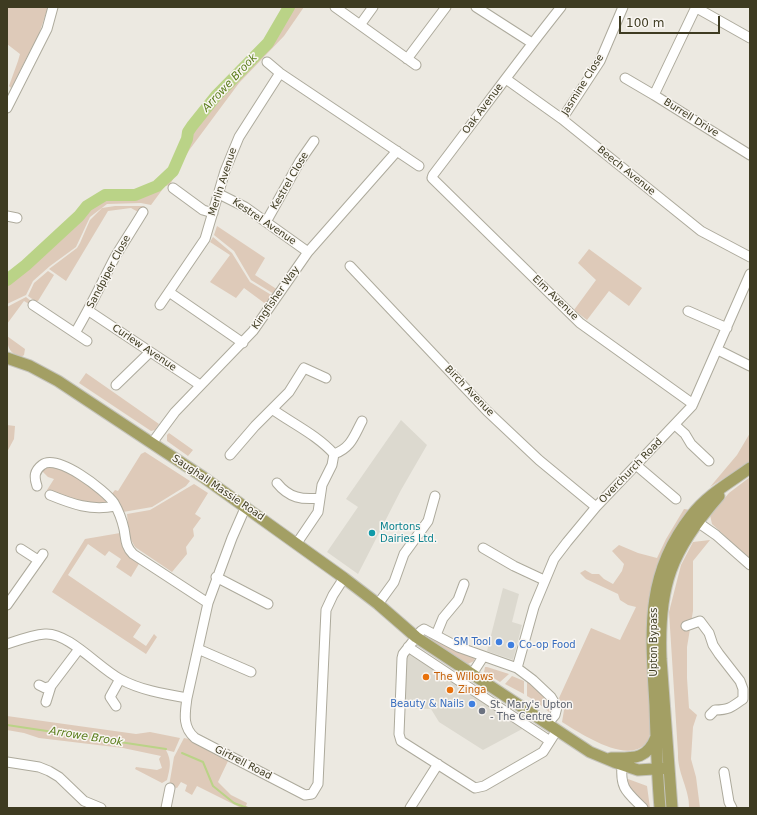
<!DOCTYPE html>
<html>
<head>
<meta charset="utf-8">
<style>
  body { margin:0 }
  #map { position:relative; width:757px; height:815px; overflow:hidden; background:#ece9e1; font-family:"DejaVu Sans",sans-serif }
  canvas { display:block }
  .frame { position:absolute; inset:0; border:8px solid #3e3b21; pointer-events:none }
  .scale { position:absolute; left:619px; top:16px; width:101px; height:18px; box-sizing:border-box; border:2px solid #3e3b21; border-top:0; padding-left:5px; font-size:12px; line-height:14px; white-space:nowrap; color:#3e3b21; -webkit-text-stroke:3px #f9f6f2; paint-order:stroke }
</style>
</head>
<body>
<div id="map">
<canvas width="757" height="815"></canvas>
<div class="frame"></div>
<div class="scale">100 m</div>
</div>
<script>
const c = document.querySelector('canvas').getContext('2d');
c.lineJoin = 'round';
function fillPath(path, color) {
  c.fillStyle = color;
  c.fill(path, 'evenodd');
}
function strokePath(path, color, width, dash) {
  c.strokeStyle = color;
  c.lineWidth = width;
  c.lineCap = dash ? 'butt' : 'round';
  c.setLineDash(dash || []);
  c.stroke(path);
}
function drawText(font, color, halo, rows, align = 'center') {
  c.font = font + ' "DejaVu Sans",sans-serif';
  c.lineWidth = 3;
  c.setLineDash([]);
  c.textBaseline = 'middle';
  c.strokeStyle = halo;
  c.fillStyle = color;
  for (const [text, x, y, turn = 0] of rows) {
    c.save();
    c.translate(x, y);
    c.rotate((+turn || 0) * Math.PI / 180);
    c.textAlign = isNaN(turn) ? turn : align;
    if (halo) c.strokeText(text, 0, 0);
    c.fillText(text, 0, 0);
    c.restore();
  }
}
fillPath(new Path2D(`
  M401 420 427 445 401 490 358 574 327 552 358 507 346 499Z
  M503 588 519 594 512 622 522 625 513 660 487 651Z
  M408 653 436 670 524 728 483 750 439 722 431 709 404 708 406 657Z`), '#dcd9cf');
fillPath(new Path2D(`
  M7 7H48L39 34 11 88 9 86 18 61 20 54 7 44Z
  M289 7H304L284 36 239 83 190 149 180 165 170 185 165 186 151 205 141 203 107 204 90 217 76 247 50 266 33 281 26 295 7 304V285L24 273 99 201C113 197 128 201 142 196 168 187 183 157 188 132L216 96 268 43Z
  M115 206H145L140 213 131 208 108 211 66 281 49 269 77 248 80 243 90 220 102 208Z
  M217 226 265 258 255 275 278 290 274 294 251 280 234 251 214 235Z
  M213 237 232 253 250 282 273 296 267 305 244 288 236 298 210 282 230 255 210 242Z
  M589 249 642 288 629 306 609 291 587 320 574 310 596 280 578 263Z
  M48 271 54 275 38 301H35L28 296 34 283Z
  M26 297 31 301 29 304 24 301 7 324V307Z
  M7 336 25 349 24 355 21 357C10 354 7 347 7 336Z
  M86 373 159 424 155 430 151 431 79 383Z
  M7 425 15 426 14 439 7 452Z
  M169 433 193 450 188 456 167 441V435Z
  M750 433V462L710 487 737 455Z
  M145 452 190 481 186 486 152 507 123 512 111 495 115 490 118 491 141 454Z
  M45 466C70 466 89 485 106 501L107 503C84 505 68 498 47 490L54 479 48 477 42 471Z
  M750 477V559L712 524 710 515 729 493Z
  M194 484 208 493 195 514 201 518 193 529 194 536 186 547 187 554 172 572 135 547 129 536 127 514 150 510Z
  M684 509 691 510 676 532 651 732C649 737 648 742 643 746 623 762 580 733 562 722L564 710 559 698 591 628 620 640 636 607 628 605 620 600 618 594 586 579 580 573 585 570 592 574H599L604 579 613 584 622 571 624 564 612 551 619 545 638 553 657 558 666 539Z
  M120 533C123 549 128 552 140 562L131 577 116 567 121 559 109 551 105 556 88 544 68 575 141 625 133 637 146 646 154 634 157 637 146 654 52 592 85 539Z
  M710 540 693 561V611L687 647V678L689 708 697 715 693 727 691 759 696 777 700 808H689C690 790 677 773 678 753L669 612 681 565 693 542Z
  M424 633 473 656 475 658 474 661 468 664 464 662 423 635Z
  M485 667H487L509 674 500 682 484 672Z
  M512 676 524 681V694L505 684Z
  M527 680C538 686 549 698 552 710L549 712 534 700 527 696Z
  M7 716 136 734 150 732 180 738 174 752 166 750C172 761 170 768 167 780L162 783 135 769 136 767 157 770 162 768 159 759 161 756 123 748 39 738 24 733 7 730Z
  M184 738 189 739 228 761 218 782 231 795 247 803 246 806 251 808H241L197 786 192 795 185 791 187 785 181 782 177 788 169 786 174 757Z
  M628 779 647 786 650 808H648C640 800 625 790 628 779Z`), '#decab9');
strokePath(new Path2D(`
  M7 725 166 749
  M182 753 203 762 213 786 234 803 247 808`), '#bad387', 2);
strokePath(new Path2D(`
  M7 280 26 265 79 216 87 206 105 195H135L157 186 173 171 187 139 188 132 192 126 216 96 268 43 289 7`), '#bad387', 12);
const minor = new Path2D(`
  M335 7 416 65
  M476 7 532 43
  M561 7C517 62 476 119 433 175L432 178 580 323 693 404
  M695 7 750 38
  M696 7 654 95 750 155
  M360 25 373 7
  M407 59 446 7
  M267 62 280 73 419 166
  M625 78 654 95
  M506 79 562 119 701 231 750 257
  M7 108 47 29 53 7
  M562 119 600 61 623 7
  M173 188 203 210 213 213
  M219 194 245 207 308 252
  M7 216 17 218
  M266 222 300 161 314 141
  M350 266 487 411 539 460 596 507
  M169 292 243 343
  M33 305 75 333C90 308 102 282 115 257 124 242 134 227 143 212
  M160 305 205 239 225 171 239 137 280 73
  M89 311 200 385
  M688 311 727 328
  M75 333 87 341
  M718 350 750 366
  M116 385 150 352
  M272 409C293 424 317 435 334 454L332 465 322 485 318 512 297 543
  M675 425 685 434 691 444 709 461
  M152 443 175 412 253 331 308 252 397 151
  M334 454C351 448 354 436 362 421
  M230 455 255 426 289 392 304 368 326 378
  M636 465 676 499
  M277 483C289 498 302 500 320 498
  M37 486C34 477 34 471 42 465 57 453 105 490 114 503 118 510 122 520 124 529 126 539 125 546 133 554L208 603
  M50 495C72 504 91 511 115 506
  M246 506 232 538 208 603 187 698C185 713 182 727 195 738L305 795 312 794 318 784 326 610 333 595 344 578
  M693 519 716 535 750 565
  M483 548 514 566 544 580
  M21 549 38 560
  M216 577 268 604
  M378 604 394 582 404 554 428 521 435 496
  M7 605 43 554
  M686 626 700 621 709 633 713 645 719 654 740 681 743 689V699
  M436 635 443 618 458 600 464 584
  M7 644C19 640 32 635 45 634 68 632 99 668 120 679 140 690 164 694 187 698
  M408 647 550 741
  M198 649 251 672
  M517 668 534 607 554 559 567 542 596 507 692 406 750 274
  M472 674 483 657
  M39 685 45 688 51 686
  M46 702 51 686 79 649
  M116 706 110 697 120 679
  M710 715 715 710C729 710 732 707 743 699
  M547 724 555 715 557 707 551 697 533 680 517 668 458 647 424 629 421 631 403 654 402 658 399 734 401 741 475 788 484 786 543 752 557 730
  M7 762 39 767 49 771 59 777 84 801 101 808
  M622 765C620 789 627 792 643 808
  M724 772 729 802 732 808
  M166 808 170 788
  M410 808 438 764`);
const major = new Path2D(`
  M7 358 30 366 58 381 203 477 344 578 378 604 416 637 590 752 614 762 638 770 669 768
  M611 758C633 758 647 760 656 737
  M660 808C657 774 656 739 655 705 651 634 644 576 691 516 707 495 729 483 750 468
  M672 808 661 659C658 586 671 551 719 496`);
strokePath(minor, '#adaa9c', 11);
strokePath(major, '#c5c4bc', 13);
strokePath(minor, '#fff', 9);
strokePath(major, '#a39f64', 11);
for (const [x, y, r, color] of [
  [372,533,4,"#0f9aa8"],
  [499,642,4,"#3f7fe0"],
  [511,645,4,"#3f7fe0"],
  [426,677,4,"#e8710a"],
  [450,690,4,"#e8710a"],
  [472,704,4,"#3f7fe0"],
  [482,711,4,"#6b7280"]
]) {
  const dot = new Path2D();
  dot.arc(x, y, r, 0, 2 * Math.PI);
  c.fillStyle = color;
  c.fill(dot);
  strokePath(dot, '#f9f6f2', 1.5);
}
drawText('10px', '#3e3b21', '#f9f6f2', [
  ["Jasmine Close",583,85,-58],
  ["Oak Avenue",483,109,-53],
  ["Burrell Drive",691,118,32],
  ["Beech Avenue",626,171,39],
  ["Kestrel Close",290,181,-60],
  ["Merlin Avenue",223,182,-72],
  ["Kestrel Avenue",264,222,34],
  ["Sandpiper Close",109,272,-62],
  ["Kingfisher Way",276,298,-55],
  ["Elm Avenue",555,298,44],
  ["Curlew Avenue",144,348,34],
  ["Birch Avenue",469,391,46],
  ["Overchurch Road",631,471,-46],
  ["Saughall Massie Road",218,488,34],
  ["Upton Bypass",654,642,-90],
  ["Girtrell Road",243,763,27]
]);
drawText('10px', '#0d838f', '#f9f6f2', [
  ["Mortons",380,527],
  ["Dairies Ltd.",380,539]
], 'left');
drawText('10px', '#366cbe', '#f9f6f2', [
  ["SM Tool",491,642],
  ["Co-op Food",519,645,"left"],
  ["Beauty & Nails",464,704]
], 'right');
drawText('10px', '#c56008', '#f9f6f2', [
  ["The Willows",434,677],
  ["Zinga",458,690]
], 'left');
drawText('10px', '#5b616d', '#f9f6f2', [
  ["St. Mary's Upton",490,705],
  ["- The Centre",490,717]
], 'left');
drawText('italic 11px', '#597c19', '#f9f6f2', [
  ["Arrowe Brook",230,83,-47],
  ["Arrowe Brook",86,737,9]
]);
</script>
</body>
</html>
